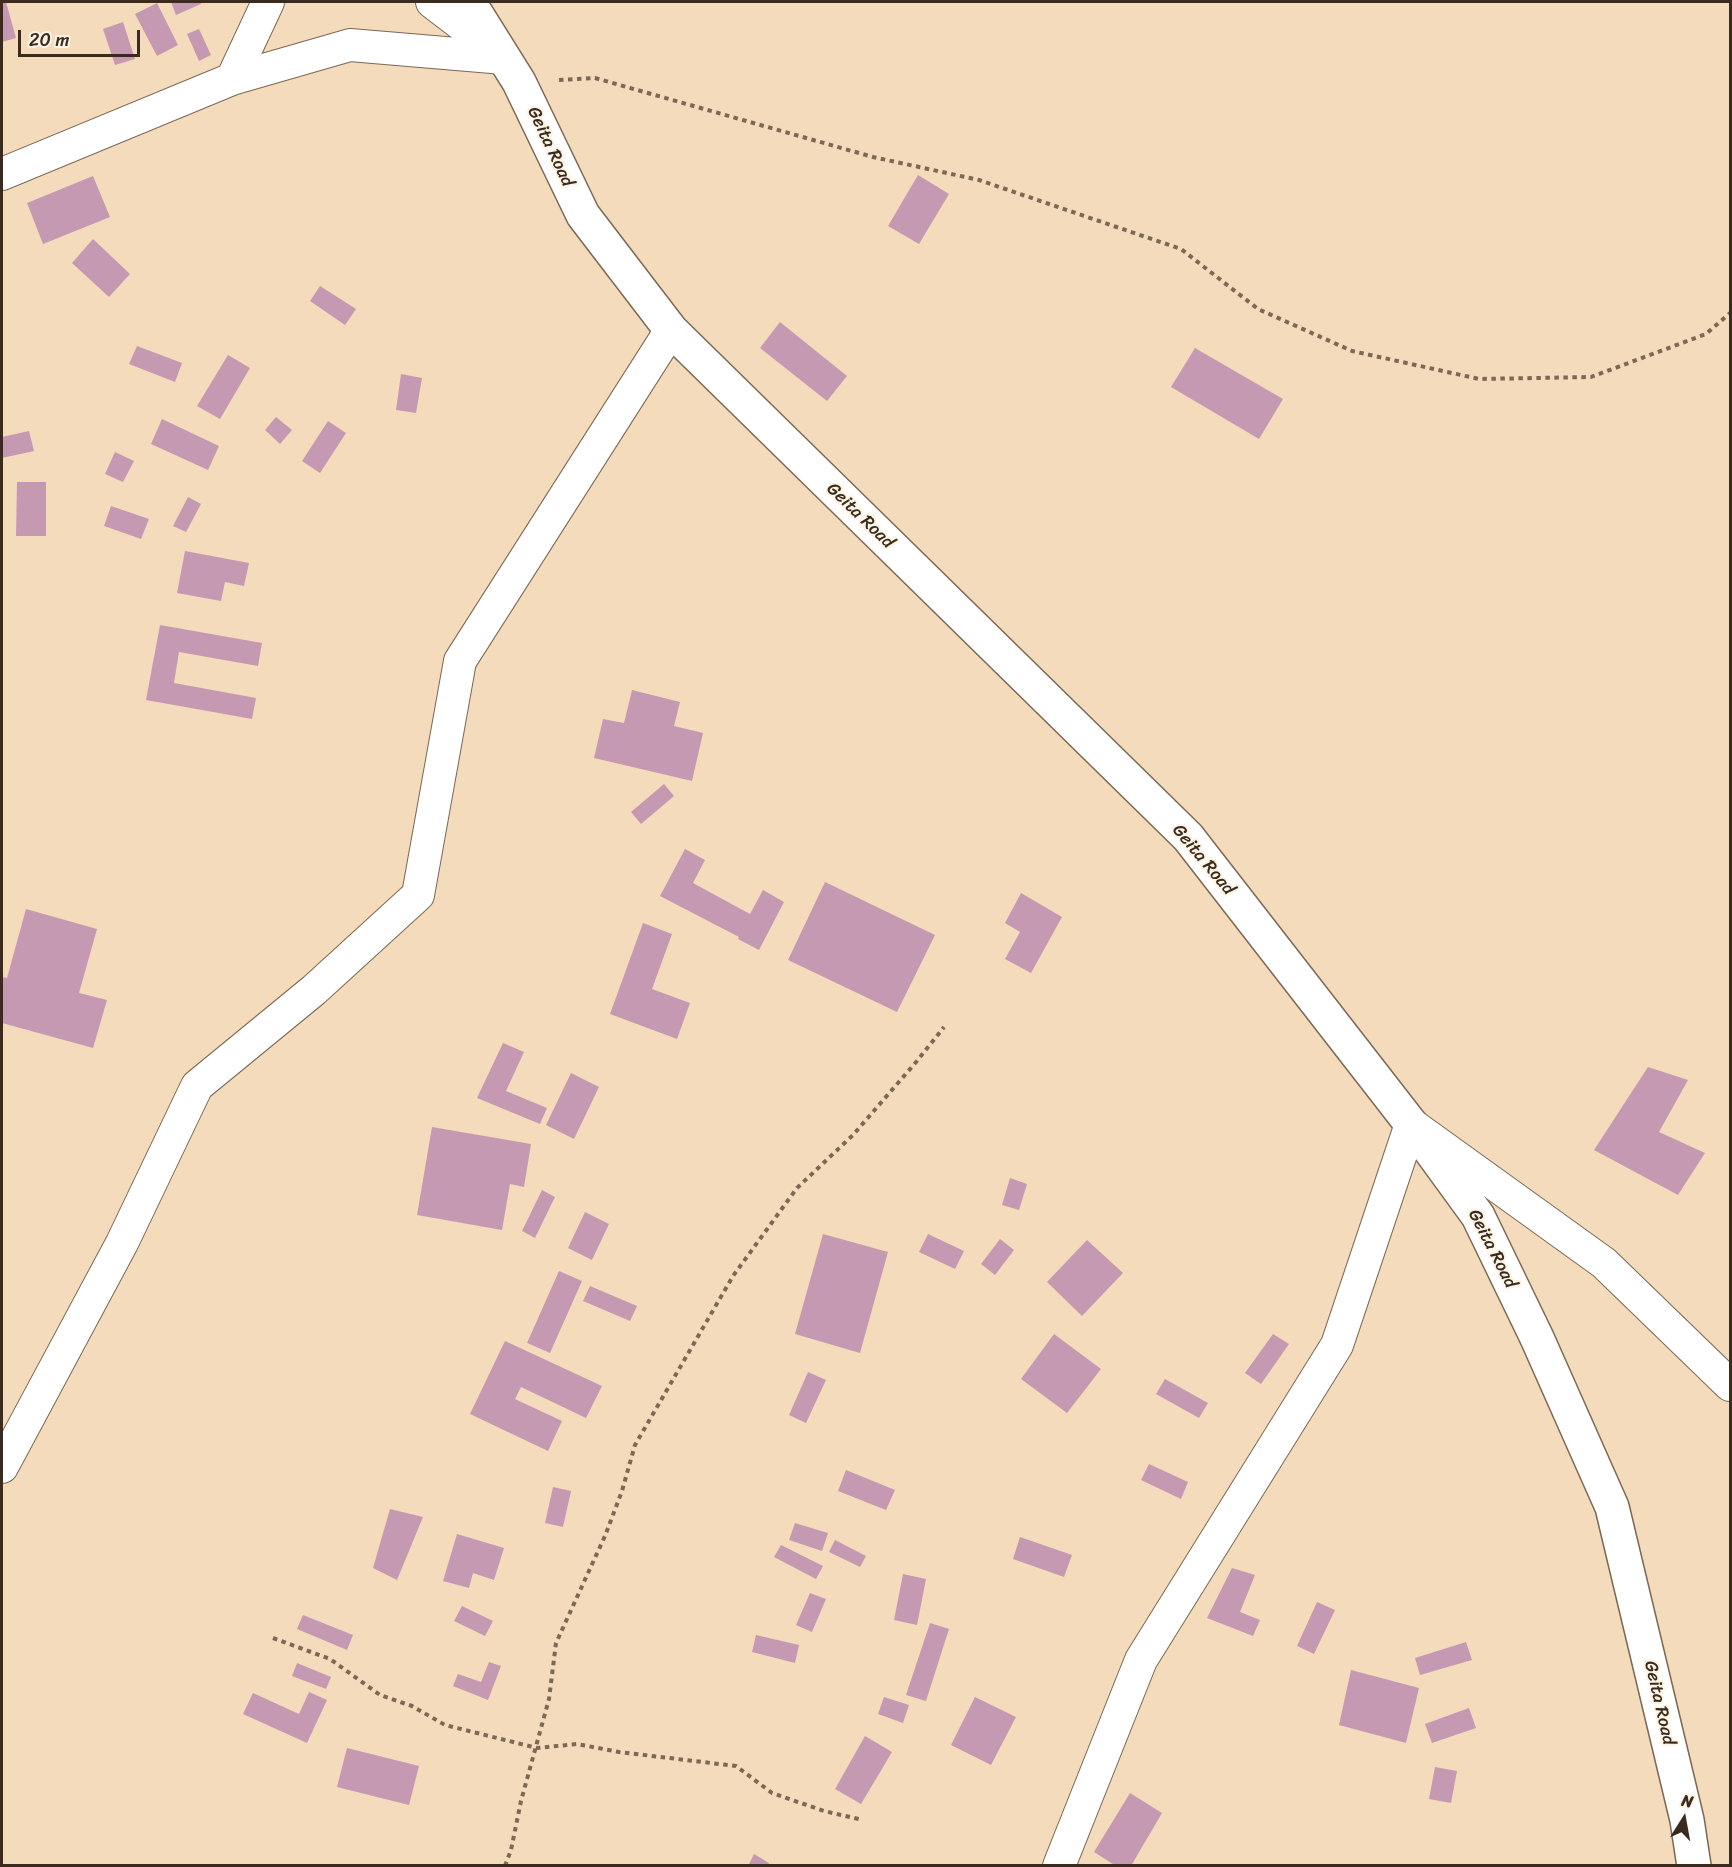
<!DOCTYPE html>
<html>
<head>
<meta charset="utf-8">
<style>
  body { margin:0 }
  #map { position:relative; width:1732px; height:1867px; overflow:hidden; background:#f3dbbb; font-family:Sriracha,sans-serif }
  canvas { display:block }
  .frame { position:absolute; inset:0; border:3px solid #3b2a1e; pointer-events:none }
  .north { position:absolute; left:1654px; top:1789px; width:60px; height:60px; -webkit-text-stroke:4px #fcf5e5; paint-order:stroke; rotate:11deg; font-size:16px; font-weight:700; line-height:24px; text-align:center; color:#3b2a1e }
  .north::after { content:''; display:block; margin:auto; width:21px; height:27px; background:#3b2a1e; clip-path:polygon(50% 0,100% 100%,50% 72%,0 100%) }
  .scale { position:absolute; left:18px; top:30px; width:122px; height:27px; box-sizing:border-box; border:3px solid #3b2a1e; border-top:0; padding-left:8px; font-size:18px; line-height:21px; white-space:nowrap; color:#3b2a1e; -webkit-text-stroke:4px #fcf5e5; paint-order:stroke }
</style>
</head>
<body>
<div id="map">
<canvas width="1732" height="1867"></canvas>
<div class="frame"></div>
<div class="north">N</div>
<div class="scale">20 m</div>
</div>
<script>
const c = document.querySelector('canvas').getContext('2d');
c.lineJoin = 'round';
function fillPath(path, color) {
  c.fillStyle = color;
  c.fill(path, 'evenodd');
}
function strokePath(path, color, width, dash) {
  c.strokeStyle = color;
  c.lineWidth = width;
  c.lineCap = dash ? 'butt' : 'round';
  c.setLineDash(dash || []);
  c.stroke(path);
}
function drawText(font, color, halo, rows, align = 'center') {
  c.font = font + ' Sriracha,sans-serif';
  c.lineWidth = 4.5;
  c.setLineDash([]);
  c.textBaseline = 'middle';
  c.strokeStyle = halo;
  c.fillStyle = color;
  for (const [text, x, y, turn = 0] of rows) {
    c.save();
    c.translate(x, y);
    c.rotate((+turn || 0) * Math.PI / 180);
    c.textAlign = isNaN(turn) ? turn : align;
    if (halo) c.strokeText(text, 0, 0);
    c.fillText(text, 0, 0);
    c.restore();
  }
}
fillPath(new Path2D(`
  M2 2H6L16 38 2 42Z
  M171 2H200L201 4 176 15Z
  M157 3 178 45 157 56 135 14Z
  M123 22 135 59 115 65 103 29Z
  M199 29 211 55 199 61 187 34Z
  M918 175 949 194 919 244 888 226Z
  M93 176 110 217 43 244 27 203Z
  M93 239 130 274 109 297 72 263Z
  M320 286 356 309 345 325 310 301Z
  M780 322 847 376 827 401 760 348Z
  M137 346 182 363 175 382 129 364Z
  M1195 348 1283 399 1259 439 1171 387Z
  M228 355 250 368 220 419 197 406Z
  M401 374 422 378 416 413 396 410Z
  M276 417 292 430 280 444 265 430Z
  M162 419 219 446 208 470 151 444Z
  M328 421 346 433 320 473 302 461Z
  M29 431 34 451 2 458V437Z
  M115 452 134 461 123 482 105 474Z
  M17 482H46V536H16Z
  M188 497 201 504 186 532 173 526Z
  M111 506 149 519 141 539 104 526Z
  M185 551 249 563 244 586 225 582 221 601 177 593Z
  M160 625 262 643 258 666 179 652 174 683 256 698 252 719 146 700Z
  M632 690 680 702 674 726 703 733 692 781 594 758 603 719 624 723Z
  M664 784 674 796 641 824 631 812Z
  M685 849 705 860 693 883 750 914 763 890 784 902 759 950 738 939 739 937 660 896Z
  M825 882 935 935 897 1012 788 960Z
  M1021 893 1062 917 1031 973 1005 959 1020 932 1005 923Z
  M26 909 97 929 79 993 107 1000 93 1048 2 1023V977L7 978Z
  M643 923 672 934 652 989 690 1003 677 1039 610 1014Z
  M503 1043 524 1052 506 1091 547 1108 540 1124 477 1098Z
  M1648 1067 1688 1080 1659 1132 1705 1153 1678 1195 1594 1150Z
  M571 1073 599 1087 574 1139 546 1125Z
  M432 1127 531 1144 524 1187 510 1184 502 1230 417 1215Z
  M1010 1178 1027 1184 1019 1210 1002 1205Z
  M542 1190 555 1197 535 1238 522 1231Z
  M585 1212 609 1224 592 1260 568 1248Z
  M823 1234 888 1252 860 1353 795 1334Z
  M928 1234 964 1251 955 1269 919 1252Z
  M1000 1239 1014 1250 995 1275 981 1264Z
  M1087 1240 1123 1273 1082 1316 1047 1282Z
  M559 1271 582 1281 550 1353 527 1343Z
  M590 1286 637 1306 630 1321 583 1301Z
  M1054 1334 1101 1369 1067 1413 1021 1379Z
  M1273 1334 1289 1344 1261 1384 1245 1373Z
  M505 1341 602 1386 586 1418 521 1387 515 1399 562 1421 548 1451 470 1414Z
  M808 1372 826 1380 806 1423 789 1415Z
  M1165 1379 1208 1403 1199 1418 1156 1394Z
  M1149 1464 1188 1482 1181 1499 1141 1480Z
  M846 1470 895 1490 886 1510 838 1491Z
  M553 1487 571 1491 563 1527 545 1523Z
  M390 1509 423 1517 397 1580 373 1568Z
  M795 1523 828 1533 822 1551 789 1540Z
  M457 1534 504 1548 494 1580 473 1573 469 1588 443 1581Z
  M1020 1537 1072 1555 1064 1577 1013 1559Z
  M835 1540 866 1556 860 1567 829 1552Z
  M781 1545 823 1566 816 1579 774 1557Z
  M1232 1568 1255 1575 1240 1612 1260 1620 1253 1636 1207 1618Z
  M903 1574 926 1579 917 1625 894 1620Z
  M810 1593 826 1599 812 1632 796 1625Z
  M1317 1602 1335 1610 1314 1654 1297 1646Z
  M462 1606 493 1621 485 1636 454 1621Z
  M303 1615 353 1635 347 1650 297 1629Z
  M930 1623 949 1629 926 1701 906 1695Z
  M756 1635 799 1645 795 1663 752 1652Z
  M1466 1642 1472 1660 1420 1675 1415 1658Z
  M489 1662 501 1666 488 1700 453 1686 458 1674 481 1682Z
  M297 1663 331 1677 326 1689 292 1676Z
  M1351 1670 1419 1688 1406 1743 1339 1725Z
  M309 1692 327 1700 307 1743 243 1714 253 1693 299 1714Z
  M884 1697 909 1705 903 1723 878 1714Z
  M975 1697 1016 1717 991 1765 951 1745Z
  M1469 1708 1476 1728 1432 1743 1425 1724Z
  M865 1736 892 1752 861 1804 835 1789Z
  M347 1748 419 1766 409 1805 337 1787Z
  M1435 1767 1457 1771 1451 1803 1429 1799Z
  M1130 1793 1162 1813 1131 1866H1116L1094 1852Z
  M754 1854 769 1863 768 1866H748Z`), '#c699b2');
const street = new Path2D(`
  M432 2 500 54
  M232 79 268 2
  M2 174 232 79 350 45 504 58
  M2 1467 122 1243 197 1086 314 990 418 895 460 661 671 330
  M1059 1866 1141 1660 1337 1345 1411 1124 1604 1263 1730 1385`);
const secondary = new Path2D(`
  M469 2 519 82 583 215 671 330 1188 837 1411 1124 1478 1216 1537 1338 1612 1507 1687 1820 1694 1866`);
strokePath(street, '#7b6855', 34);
strokePath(secondary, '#7b6855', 36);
strokePath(new Path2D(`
  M559 80 595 78 873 157 979 180 1181 249 1258 309 1352 351 1479 379 1591 377 1706 334 1730 313
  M273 1638 330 1659 380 1695 412 1706 445 1725 537 1748 577 1744 619 1752 736 1766 772 1793 824 1811 863 1820
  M505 1866 511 1850 521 1801 549 1699 556 1643 605 1536 622 1491 635 1445 733 1276 797 1188 853 1135 917 1061 944 1027`), '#7b6855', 4, [4.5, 4.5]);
strokePath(street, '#fff', 32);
strokePath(secondary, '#fff', 33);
drawText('18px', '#3b2a1e', '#fcf5e5', [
  ["Geita Road",550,147,65],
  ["Geita Road",860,516,44],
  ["Geita Road",1203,860,50],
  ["Geita Road",1492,1249,63],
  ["Geita Road",1659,1703,77]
]);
</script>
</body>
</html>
